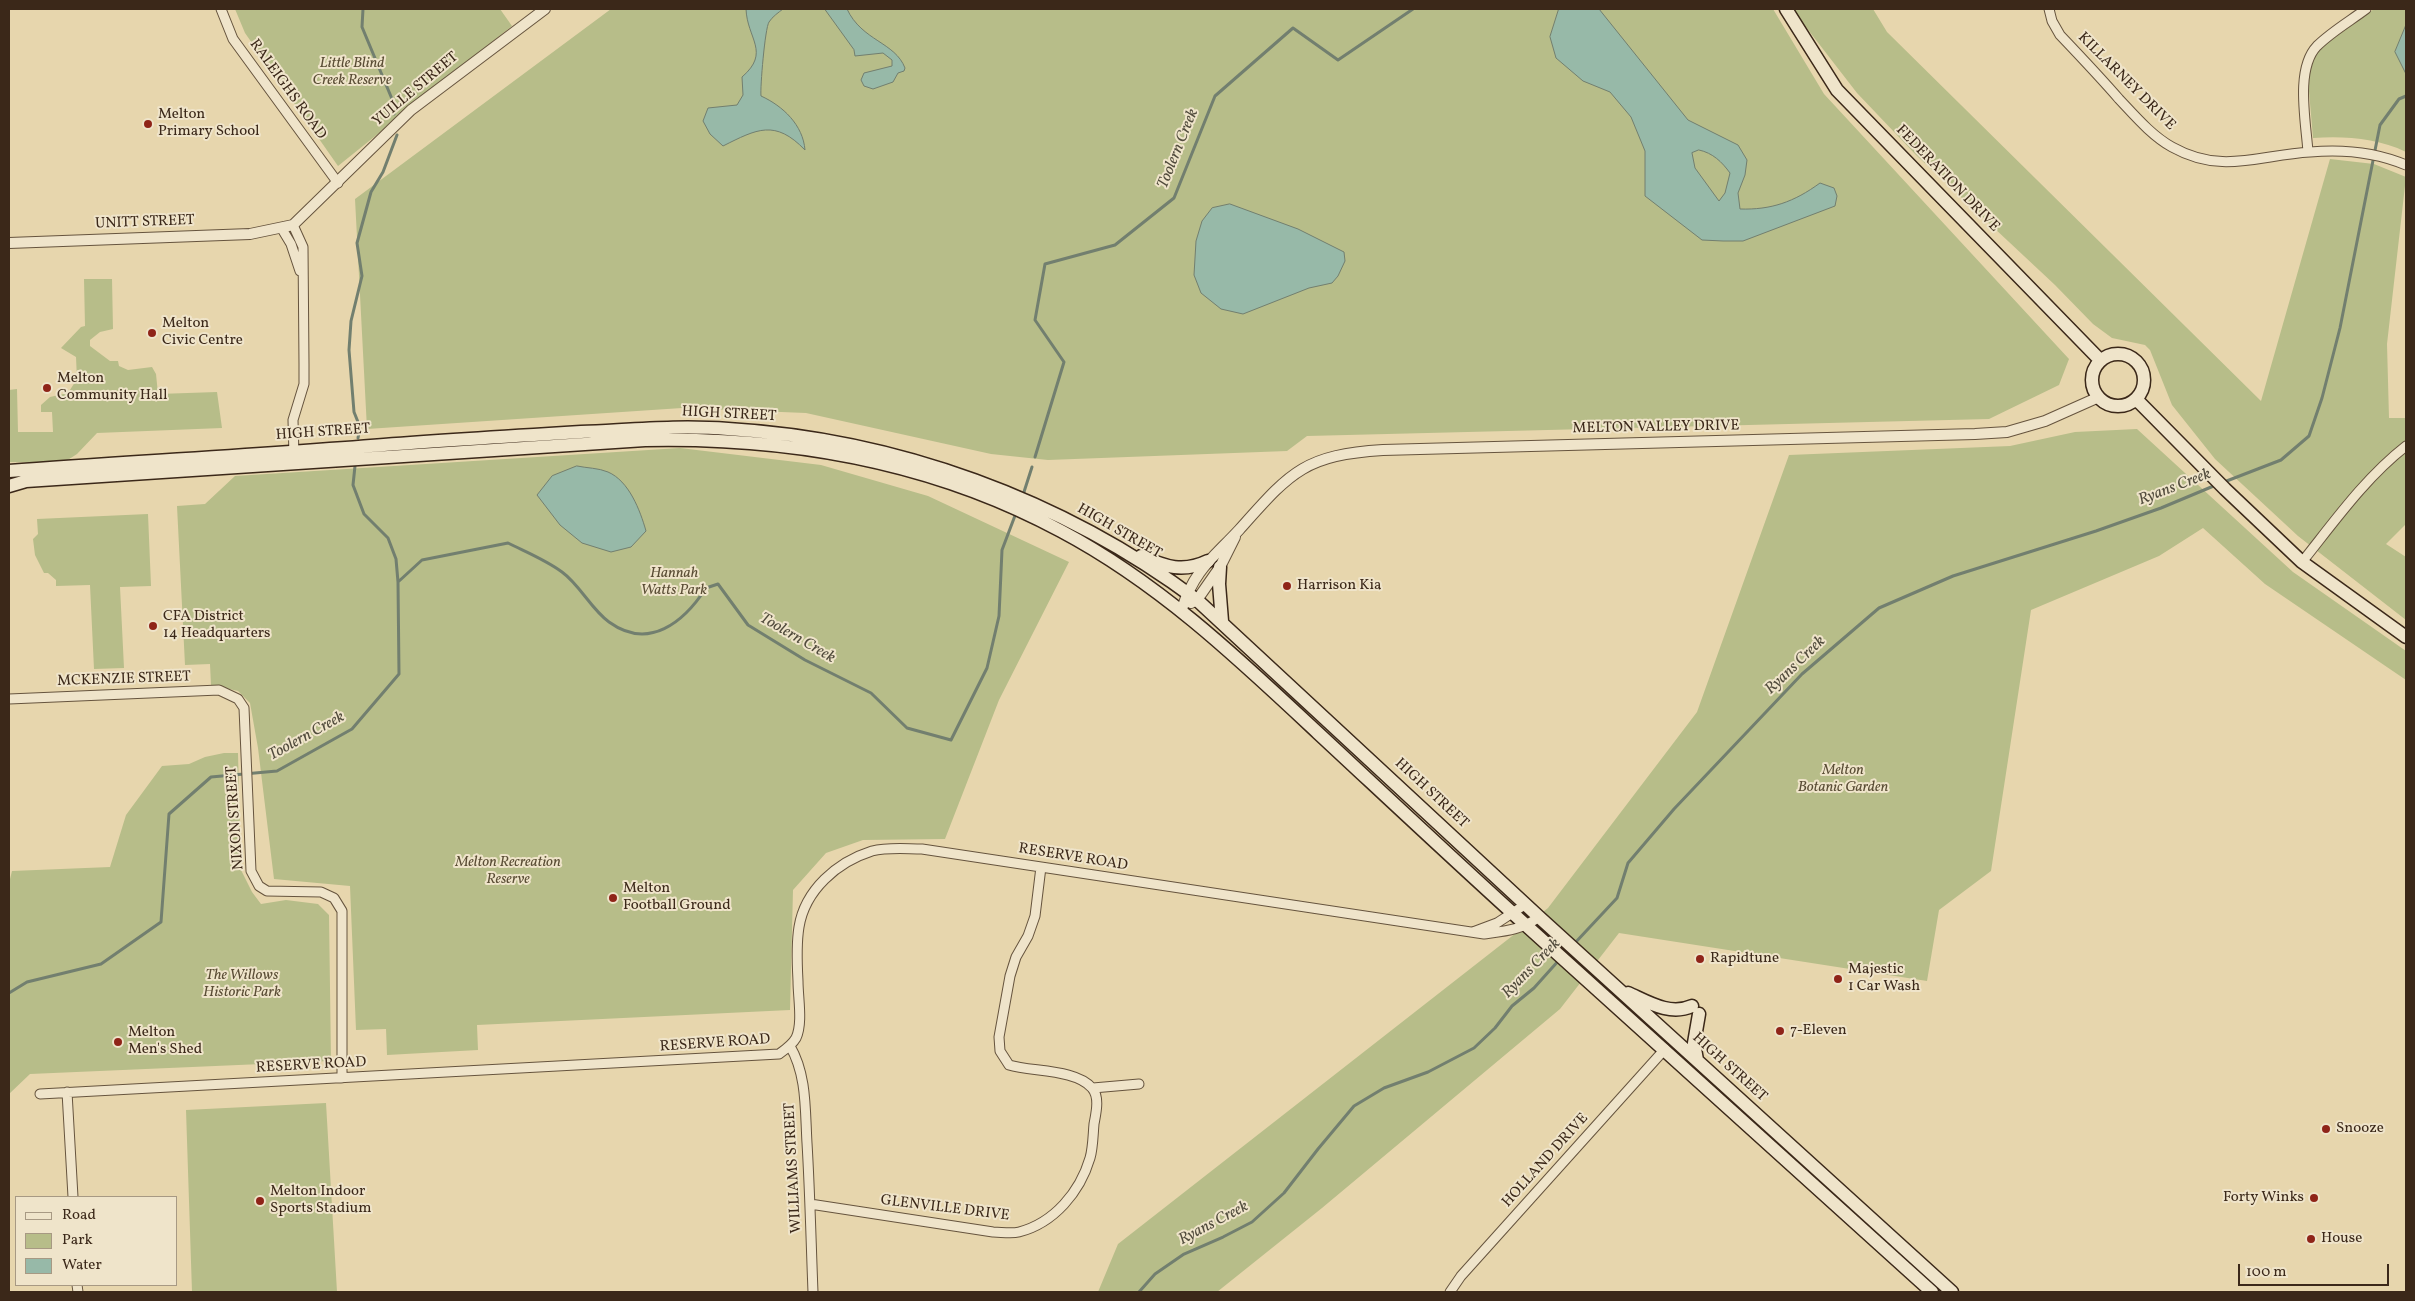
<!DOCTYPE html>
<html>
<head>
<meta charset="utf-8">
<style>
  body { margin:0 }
  #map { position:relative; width:2415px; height:1301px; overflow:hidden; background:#e7d6ad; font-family:Vollkorn,serif }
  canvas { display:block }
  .frame { position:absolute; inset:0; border:10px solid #3b2819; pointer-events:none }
  .legend { position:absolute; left:15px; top:1196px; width:162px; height:90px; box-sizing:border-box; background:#efe4ca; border:1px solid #a79983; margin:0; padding:6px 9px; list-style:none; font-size:15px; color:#3b2819 }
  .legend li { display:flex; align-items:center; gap:10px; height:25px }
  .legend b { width:25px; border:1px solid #a79983 }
  .scale { position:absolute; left:2238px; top:1264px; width:151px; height:22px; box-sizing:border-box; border:2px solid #3b2819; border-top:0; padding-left:6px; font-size:15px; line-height:18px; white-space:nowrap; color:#3b2819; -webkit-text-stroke:4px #efe4ca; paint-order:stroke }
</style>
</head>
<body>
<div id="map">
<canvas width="2415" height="1301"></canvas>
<div class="frame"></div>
<ul class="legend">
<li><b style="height:6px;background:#efe4ca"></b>Road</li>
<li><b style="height:14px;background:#b7bd89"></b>Park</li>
<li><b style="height:14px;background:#97b9a8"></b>Water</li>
</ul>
<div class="scale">100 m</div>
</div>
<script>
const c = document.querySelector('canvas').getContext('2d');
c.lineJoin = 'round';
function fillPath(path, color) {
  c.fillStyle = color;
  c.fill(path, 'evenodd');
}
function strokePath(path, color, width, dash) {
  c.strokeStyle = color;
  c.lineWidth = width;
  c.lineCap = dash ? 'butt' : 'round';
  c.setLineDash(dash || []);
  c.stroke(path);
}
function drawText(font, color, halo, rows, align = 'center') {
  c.font = font + ' Vollkorn,serif';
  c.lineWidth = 4;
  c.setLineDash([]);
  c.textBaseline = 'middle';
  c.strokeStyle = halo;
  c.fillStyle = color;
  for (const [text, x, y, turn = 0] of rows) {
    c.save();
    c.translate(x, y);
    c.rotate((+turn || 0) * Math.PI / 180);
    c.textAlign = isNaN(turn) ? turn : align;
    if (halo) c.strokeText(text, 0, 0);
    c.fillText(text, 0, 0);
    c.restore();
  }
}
fillPath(new Path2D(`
  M235 9H500L512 26 338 166 245 33Z
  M611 9H1773L1824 94 2069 359 2059 385 1989 419 1307 436 1287 451 1048 460 991 454 806 413 682 408 367 429 355 199Z
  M1792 9H1873L1887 32 2261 401 2330 159 2374 164 2406 177 2387 344 2389 418H2406V524L2386 544 2406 557V620L2298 536 2215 459 2172 405 2150 350 2145 345 2112 338 2093 324 2055 285 1916 155 1857 93Z
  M2374 9H2406V152C2377 138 2345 136 2313 138L2307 68 2316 51Z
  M84 279H112L113 329 100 332 90 340V346L110 361H118L119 366 128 370 152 367 156 374 158 394 217 392 222 428 97 433 77 454 63 463 9 462V390L17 389 18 432H53L52 412H41V405L50 397 68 393 77 379 76 357 61 348 81 327 85 326Z
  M2137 429 2293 572 2406 651V680L2265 584 2203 528 2159 556 2031 610 1991 871 1939 910 1927 981 1619 933 1560 1009 1322 1208 1217 1292H1098L1118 1244 1548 908 1697 712 1789 455 2010 446 2075 432Z
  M680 448 821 465 928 496 1069 562 999 700 945 839 863 840 826 853 793 890 790 1010 477 1025 478 1050 387 1055 386 1029 356 1030 350 886 274 879 258 748 250 703 238 691 211 685 210 664 185 665 177 506 205 504 235 476Z
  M148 514 151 586 120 587 124 668 94 669 90 585 56 586V580L48 573H44L35 555 33 539 38 534 37 519Z
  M224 753H238L241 870 252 892 261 904 286 900 318 904 329 915 331 1061 30 1074 9 1094V883L12 871 110 867 126 815 162 766 189 764 205 757Z
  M326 1103 337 1292H192L186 1110Z`), '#b7bd89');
const water = new Path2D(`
  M746 9H783C779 12 772 17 769 22 765 28 760 88 761 96 783 106 803 125 805 150 775 119 757 129 723 146L710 134 703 121 708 108 737 105 743 95 742 77C771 52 747 39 746 9Z
  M825 9H847C862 41 895 42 905 68L904 71 898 73 893 82 873 89 864 86 861 80 864 73 892 66V60L883 53 855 56 854 50Z
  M1559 9H1599L1688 120 1738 145 1747 160 1745 175 1738 193 1740 209C1771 210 1794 202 1820 183L1834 188 1837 196 1835 206 1743 241H1723L1702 240 1645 196V151L1631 117 1610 92 1583 81 1556 58 1550 37ZM1699 150C1713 153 1722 162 1730 173L1725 193 1719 201 1695 168 1692 153Z
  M2406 25V74L2395 52Z
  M1230 204 1298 229 1344 252 1345 261 1338 276 1332 283 1309 288 1243 314 1221 309 1201 293 1194 275 1196 241 1202 221 1212 208Z
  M577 466C586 468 599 468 608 472 629 481 640 510 646 531L631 547 611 552 582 543 560 525 537 495 552 476Z`);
fillPath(water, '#97b9a8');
strokePath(water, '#727f6f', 1);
strokePath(new Path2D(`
  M363 9 362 27 392 99 394 114
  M358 438 360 427 354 412 349 350 351 321 362 276 357 243 371 192 383 172 397 135
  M1035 457 1064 362 1035 320 1045 264 1115 245 1174 198 1215 96 1293 28 1338 60 1413 9
  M355 466 353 485 364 514 388 538 396 559 398 582
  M2224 482 2281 460 2309 436 2322 398 2340 328 2380 125 2399 99 2406 96
  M1023 495 1032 467
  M1574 944 1617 898 1628 863 1674 809 1802 674 1879 608 1953 576 2096 531 2161 508 2216 485
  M9 993 27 982 101 964 161 922 169 814 211 777 277 771 352 729 399 674 398 582 422 560 508 543C526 552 546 560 562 572 580 585 591 609 609 622 649 651 684 622 706 588L718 584 748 625 805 660 871 693 907 728 951 740 987 668 999 616 1002 550 1016 513
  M1139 1292 1155 1274 1184 1254 1223 1237 1252 1222 1284 1193 1318 1149 1354 1106 1384 1088 1428 1072 1474 1048 1495 1028 1512 1006 1534 988 1560 959`), '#727f6f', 3);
const minor = new Path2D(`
  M221 9 233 39 338 183
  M2049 9 2052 21 2060 35C2080 56 2100 77 2119 99 2135 116 2152 136 2172 147 2222 175 2259 155 2310 152 2343 149 2375 152 2406 165
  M2308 152C2306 122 2295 69 2317 46 2331 32 2350 21 2366 9
  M293 225 303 247 304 364V384L293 420 294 456
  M282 229 291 244 300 271
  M2302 562C2334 522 2365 478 2406 446
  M9 699 219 690 238 699 244 708 251 871 259 886 267 891 321 892 334 898 342 911V1078
  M1473 932 1497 923 1526 904
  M790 1046C807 1075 805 1110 807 1143 810 1193 811 1242 813 1292
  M1093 1088 1139 1084
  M67 1092 73 1197
  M40 1094 779 1054C786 1049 792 1045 796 1038 803 1023 798 998 798 981 797 963 796 945 799 927 805 890 837 862 872 851 888 847 906 849 922 849L1484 934C1506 931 1521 930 1539 917
  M810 1204 993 1232C1001 1232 1011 1234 1019 1232 1054 1223 1080 1192 1090 1158 1093 1148 1093 1135 1094 1124 1096 1113 1100 1097 1092 1088 1076 1069 1032 1072 1009 1065L1000 1051 999 1037 1010 976 1016 957 1028 936 1035 916 1041 867
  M77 1285 78 1292
  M1450 1292 1461 1276 1665 1049`);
const tertiary = new Path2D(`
  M9 243 250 234 293 225 411 110 545 9
  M1191 603 1197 600 1220 567 1235 537
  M1182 609C1194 570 1213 558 1239 530 1290 473 1303 455 1383 450L1975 434 2007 432 2045 421 2099 397`);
const secondary = new Path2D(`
  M1786 9 1837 90 2100 360
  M2092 380a26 26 0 1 1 52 0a26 26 0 1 1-52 0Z
  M2136 399 2225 489 2302 562 2406 637
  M9 471C134 462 259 455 384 445 449 440 515 436 581 432 630 430 679 425 728 429 896 439 1062 499 1197 600L1539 917 1952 1292
  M9 486 26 481 645 440C789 437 933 462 1061 531 1159 583 1238 658 1318 733 1388 798 1458 864 1529 928 1663 1050 1798 1170 1932 1292
  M1141 556C1166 567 1183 573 1208 561
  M1220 567 1219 584 1222 621
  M1628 993C1648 1002 1670 1016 1692 1006
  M1697 1060 1694 1043 1699 1014`);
strokePath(minor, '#66543e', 11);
strokePath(tertiary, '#66543e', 12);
strokePath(secondary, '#3b2819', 15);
strokePath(minor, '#efe4ca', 9);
strokePath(tertiary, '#efe4ca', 10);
strokePath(secondary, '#efe4ca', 12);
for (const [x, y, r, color] of [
  [148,124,5,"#8f2418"],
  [152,333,5,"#8f2418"],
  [47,388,5,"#8f2418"],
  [1287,586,5,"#8f2418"],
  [153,626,5,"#8f2418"],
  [613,898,5,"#8f2418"],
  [1700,959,5,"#8f2418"],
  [1838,979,5,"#8f2418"],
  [1780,1031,5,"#8f2418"],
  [118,1042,5,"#8f2418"],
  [2326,1129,5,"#8f2418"],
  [2314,1198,5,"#8f2418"],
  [260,1201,5,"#8f2418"],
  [2311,1239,5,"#8f2418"]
]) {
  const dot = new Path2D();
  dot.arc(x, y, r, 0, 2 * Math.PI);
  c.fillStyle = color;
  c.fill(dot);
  strokePath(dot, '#efe4ca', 2);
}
drawText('italic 15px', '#5a4d35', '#efe4ca', [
  ["Little Blind",352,64],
  ["Creek Reserve",352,81],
  ["Hannah",674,574],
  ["Watts Park",674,591],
  ["Melton",1843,771],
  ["Botanic Garden",1843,788],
  ["Melton Recreation",508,863],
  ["Reserve",508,880],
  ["The Willows",242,976],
  ["Historic Park",242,993]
]);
drawText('15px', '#3b2819', '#efe4ca', [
  ["KILLARNEY DRIVE",2126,82,45],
  ["RALEIGHS ROAD",287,90,54],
  ["YUILLE STREET",416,90,-40],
  ["FEDERATION DRIVE",1947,179,46],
  ["UNITT STREET",145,223,-2],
  ["HIGH STREET",729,415,3],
  ["MELTON VALLEY DRIVE",1656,428,-1],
  ["HIGH STREET",323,433,-4],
  ["HIGH STREET",1119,532,30],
  ["MCKENZIE STREET",124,680,-2],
  ["HIGH STREET",1431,794,43],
  ["NIXON STREET",236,818,-94],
  ["RESERVE ROAD",1073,858,9],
  ["RESERVE ROAD",715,1044,-4],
  ["RESERVE ROAD",311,1066,-3],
  ["HIGH STREET",1729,1068,42],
  ["HOLLAND DRIVE",1546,1161,-48],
  ["WILLIAMS STREET",794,1168,-93],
  ["GLENVILLE DRIVE",945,1209,7]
]);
drawText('15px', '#3b2819', '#efe4ca', [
  ["Melton",158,115],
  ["Primary School",158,132],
  ["Melton",162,324],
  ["Civic Centre",162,341],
  ["Melton",57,379],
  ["Community Hall",57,396],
  ["Harrison Kia",1297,586],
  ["CFA District",163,617],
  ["14 Headquarters",163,634],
  ["Melton",623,889],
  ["Football Ground",623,906],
  ["Rapidtune",1710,959],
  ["Majestic",1848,970],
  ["1 Car Wash",1848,987],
  ["7-Eleven",1790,1031],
  ["Melton",128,1033],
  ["Men's Shed",128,1050],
  ["Snooze",2336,1129],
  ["Melton Indoor",270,1192],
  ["Sports Stadium",270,1209],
  ["Forty Winks",2304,1198,"right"],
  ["House",2321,1239]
], 'left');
drawText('italic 16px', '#524c3d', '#efe4ca', [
  ["Toolern Creek",1179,149,-68],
  ["Ryans Creek",2175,488,-21],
  ["Toolern Creek",797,639,30],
  ["Ryans Creek",1796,666,-44],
  ["Toolern Creek",307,737,-29],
  ["Ryans Creek",1532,969,-46],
  ["Ryans Creek",1214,1224,-28]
]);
</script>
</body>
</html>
